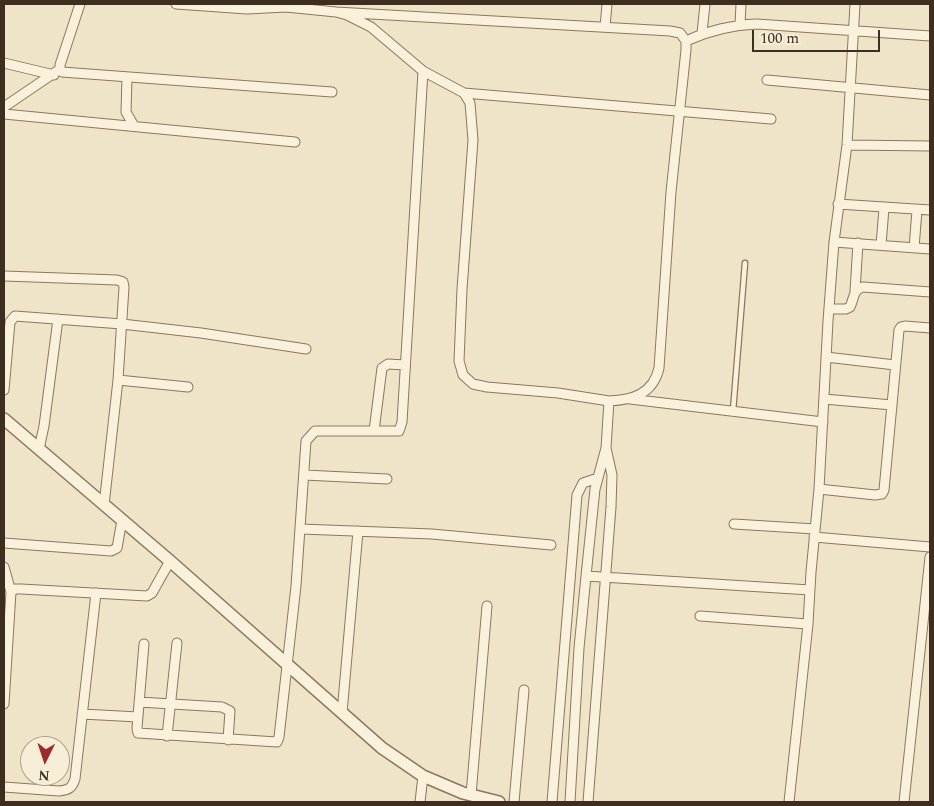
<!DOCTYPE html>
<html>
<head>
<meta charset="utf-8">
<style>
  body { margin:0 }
  #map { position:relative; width:934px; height:806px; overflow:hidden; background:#f0e4c8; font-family:Spectral,serif }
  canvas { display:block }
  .frame { position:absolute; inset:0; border:5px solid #3d2e20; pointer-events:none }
  .north { position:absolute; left:20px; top:736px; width:50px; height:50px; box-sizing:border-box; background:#f7eed8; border:1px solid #ada18e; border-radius:50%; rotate:184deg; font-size:14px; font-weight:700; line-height:20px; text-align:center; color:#3d2e20 }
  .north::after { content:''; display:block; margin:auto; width:18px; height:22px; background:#9e2a2b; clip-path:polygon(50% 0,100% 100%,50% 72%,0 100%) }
  .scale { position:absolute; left:752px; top:30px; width:128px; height:22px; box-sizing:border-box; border:2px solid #3d2e20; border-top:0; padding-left:6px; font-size:15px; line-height:18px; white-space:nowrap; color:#3d2e20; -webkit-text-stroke:4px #f7eed8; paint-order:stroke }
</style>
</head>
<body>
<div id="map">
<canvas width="934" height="806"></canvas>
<div class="frame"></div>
<div class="north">N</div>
<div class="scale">100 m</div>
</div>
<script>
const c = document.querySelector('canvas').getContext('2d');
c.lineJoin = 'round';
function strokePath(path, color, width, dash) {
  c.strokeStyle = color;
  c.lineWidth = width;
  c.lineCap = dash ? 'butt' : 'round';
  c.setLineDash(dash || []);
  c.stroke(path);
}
const service = new Path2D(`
  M733 411 745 263`);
const minor = new Path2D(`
  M80 4 60 65V69L62 72 332 92
  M176 4 247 9 286 7 336 12 347 15 371 27 423 71 464 93 470 103 473 140 462 289 459 361 463 375 473 384 487 387 558 393 609 401
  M336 12 670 31 680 33 686 41V50L671 192 659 368C653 394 633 400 609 401L606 448 595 489 586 576 579 648 570 802
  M740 25 741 4
  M605 27 607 4
  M702 33 705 4
  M686 41C710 30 731 25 757 24L930 36
  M4 63 54 75
  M127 77 126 112 134 126
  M767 80 930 95
  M464 93 771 119
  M4 107 60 69
  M4 114 295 142
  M847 145 930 146
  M838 204 930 210
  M834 242 930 249
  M881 245 884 208
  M914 248 917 210
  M4 276 117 280 123 282 124 287 118 380 104 505
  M855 291 858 243
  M830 309H846L850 307C854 299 853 289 863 287L930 292
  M826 357 895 365
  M118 380 188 387
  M4 390 10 322 15 316 122 324 201 333 306 349
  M630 399 823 422
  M824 399 892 405
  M374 431 382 368 388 364 405 365
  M39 449 44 426 58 319
  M304 475 387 479
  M819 489 875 495 882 494 884 490 899 330 901 327 905 326 930 328
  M734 524 815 529
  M301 529 432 534 551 545
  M814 537 930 547
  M4 543 111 551 117 548 122 520
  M4 567 11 592
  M586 576 810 590
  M700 616 808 624
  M144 644 137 728 138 733 277 742 279 737 296 586 306 441 315 431H399L402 422 423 71
  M139 702 222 707 230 711 228 740
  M4 704 11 592 15 589H21L147 596 152 593 170 561
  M342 713 358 531
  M82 714 138 717
  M167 736 177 643
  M4 787 59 791C69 790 72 788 75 779L96 593
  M471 795 487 606
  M420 802 423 776
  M514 802 524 690
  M552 802 577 495 583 483 598 478
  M588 802 611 507 612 475 606 448
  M789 802 808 624 811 572 819 489 828 321 834 242 847 145 855 4
  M904 802 930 557`);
const tertiary = new Path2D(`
  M4 419 170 561 382 748 423 776 463 793 499 802`);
strokePath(service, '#8d765c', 7);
strokePath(minor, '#8d765c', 11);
strokePath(tertiary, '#8d765c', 14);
strokePath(service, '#faf1dc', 4.5);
strokePath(minor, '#faf1dc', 9);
strokePath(tertiary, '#faf1dc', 11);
</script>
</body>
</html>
